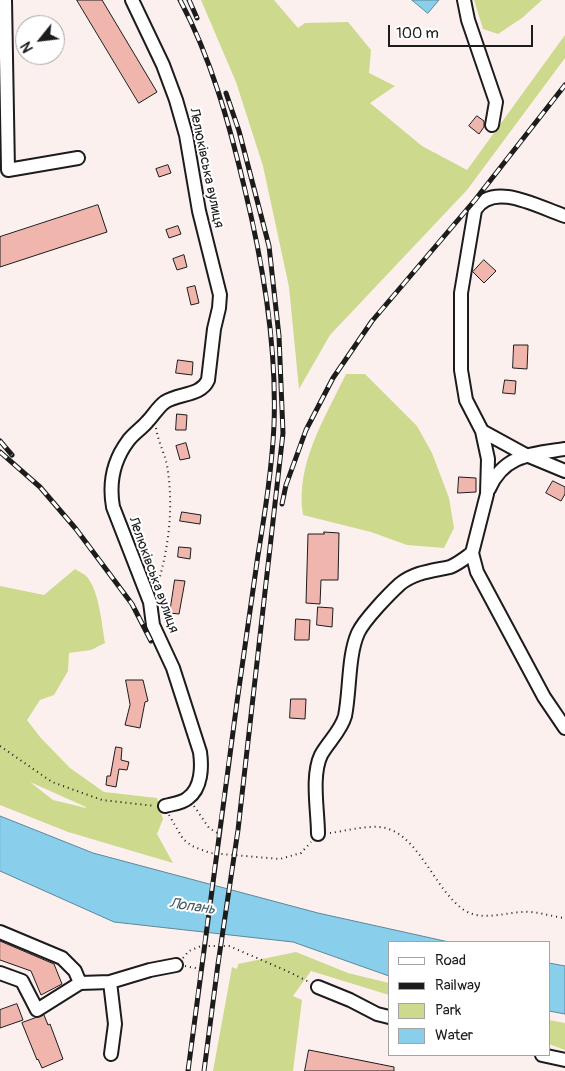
<!DOCTYPE html>
<html>
<head>
<meta charset="utf-8">
<style>
  body { margin:0 }
  #map { position:relative; width:565px; height:1071px; overflow:hidden; background:#fcf0ef; font-family:Pangolin,sans-serif }
  canvas { display:block }
  .legend { position:absolute; left:388px; top:941px; width:162px; height:115px; box-sizing:border-box; background:#fff; border:1px solid #a4a4a4; margin:0; padding:6px 9px; list-style:none; font-size:15px; color:#1c1c1c }
  .legend li { display:flex; align-items:center; gap:10px; height:25px }
  .legend b { width:25px; border:1px solid #a4a4a4 }
  .north { position:absolute; left:15px; top:15px; width:50px; height:50px; box-sizing:border-box; background:#fff; border:1px solid #a4a4a4; border-radius:50%; rotate:241deg; font-size:14px; font-weight:700; line-height:20px; text-align:center; color:#1c1c1c }
  .north::after { content:''; display:block; margin:auto; width:18px; height:22px; background:#1c1c1c; clip-path:polygon(50% 0,100% 100%,50% 72%,0 100%) }
  .scale { position:absolute; left:388px; top:25px; width:145px; height:22px; box-sizing:border-box; border:2px solid #1c1c1c; border-top:0; padding-left:6px; font-size:15px; line-height:18px; white-space:nowrap; color:#1c1c1c; -webkit-text-stroke:4px #fff; paint-order:stroke }
</style>
</head>
<body>
<div id="map">
<canvas width="565" height="1071"></canvas>
<ul class="legend">
<li><b style="height:6px;background:#fff"></b>Road</li>
<li><b style="height:6px;background:#1c1c1c"></b>Railway</li>
<li><b style="height:14px;background:#cdd98d"></b>Park</li>
<li><b style="height:14px;background:#89cfeb"></b>Water</li>
</ul>
<div class="north">N</div>
<div class="scale">100 m</div>
</div>
<script>
const c = document.querySelector('canvas').getContext('2d');
c.lineJoin = 'round';
function fillPath(path, color) {
  c.fillStyle = color;
  c.fill(path, 'evenodd');
}
function strokePath(path, color, width, dash) {
  c.strokeStyle = color;
  c.lineWidth = width;
  c.lineCap = dash ? 'butt' : 'round';
  c.setLineDash(dash || []);
  c.stroke(path);
}
function drawText(font, color, halo, rows, align = 'center') {
  c.font = font + ' Pangolin,sans-serif';
  c.lineWidth = 4;
  c.setLineDash([]);
  c.textBaseline = 'middle';
  c.strokeStyle = halo;
  c.fillStyle = color;
  for (const [text, x, y, turn = 0] of rows) {
    c.save();
    c.translate(x, y);
    c.rotate((+turn || 0) * Math.PI / 180);
    c.textAlign = isNaN(turn) ? turn : align;
    if (halo) c.strokeText(text, 0, 0);
    c.fillText(text, 0, 0);
    c.restore();
  }
}
fillPath(new Path2D(`
  M201 0H274L298 28 305 23 348 22 371 50 369 73 395 86 370 103 422 146 467 170 565 35V58L467 190 330 335 299 389 289 287 263 166 236 82Z
  M474 0H542L522 18 498 34 483 29Z
  M346 374H365L417 426 432 453 449 498 454 528 444 548 407 545 371 532 303 515C295 464 325 418 346 374Z
  M75 569C78 571 82 573 85 575 99 587 102 626 105 643L91 650 69 653 68 671 54 695 40 700 27 720 40 737 70 768 104 792 157 798 163 819 157 834 173 863 68 832 0 805V586L44 595ZM30 782 86 807V808L53 800Z
  M296 952 348 973 389 983V995L311 971 293 996 302 1000 293 1071H213L232 967 237 969 238 964Z
  M549 1020 565 1023V1050L549 1044Z`), '#cdd98d');
const water = new Path2D(`
  M412 0H439L428 13Z
  M0 816 93 853 318 913 449 942H389V976L293 942 114 922 0 871Z
  M549 963 565 966V1014L549 1011Z`);
fillPath(water, '#89cfeb');
strokePath(water, '#5d8798', 1);
const building = new Path2D(`
  M77 0H102L157 92 139 103Z
  M477 116 484 121V127L479 134 469 126Z
  M168 165 171 173 159 177 156 169Z
  M98 205 107 232 0 267V237Z
  M178 226 181 234 169 238 166 230Z
  M184 255 187 267 177 270 173 259Z
  M484 260 496 271 484 283 473 272Z
  M195 286 199 303 191 305 187 288Z
  M514 345H528L527 369 513 368Z
  M178 360 193 362 192 375 176 373Z
  M505 380 516 381 515 394 503 393Z
  M177 414 187 415 186 430H176Z
  M186 443 190 458 180 460 176 446Z
  M459 477 476 478V492L458 493Z
  M553 481 565 487V494L561 501 546 493Z
  M182 512 201 515 200 524 180 521Z
  M324 532 339 533 338 580H321L320 604 306 603 308 534H324Z
  M179 547 191 548 190 559 178 557Z
  M175 580 185 581 179 614 170 613Z
  M318 607 333 608 332 627 317 625Z
  M296 619 310 620 309 640H295Z
  M126 680H143L148 701 145 702 140 728 125 725 130 705Z
  M291 699H306L305 719 290 718Z
  M116 747 122 748 121 760 129 762 127 770 119 769 116 787 106 785 107 776H110Z
  M0 941 54 964 62 984 41 995 31 971 0 960Z
  M17 1004 23 1020 0 1028V1010Z
  M44 1015 48 1025 50 1024 63 1059 42 1068 38 1059 37 1060 22 1023Z
  M309 1050 394 1067V1071H305Z`);
fillPath(building, '#f0b5ad');
strokePath(building, '#1c1c1c', 1);
const minor = new Path2D(`
  M5 0 8 170 78 158
  M132 0 163 65 176 100 186 135 199 211 220 295 219 308 214 329 208 380C201 396 179 393 165 402 158 407 153 416 147 422 141 429 133 434 128 441 113 461 109 484 113 507L150 602 153 625 173 668 200 752C202 766 202 788 188 798 183 803 172 804 165 806
  M464 0 468 20 496 102 492 125
  M565 216C540 208 493 180 475 210L461 293V370L466 400 482 431 488 459 487 494 472 553 477 572 544 697 565 728
  M482 431 524 454 565 471
  M489 489C504 454 533 454 565 449
  M318 834C318 811 311 776 321 755 328 742 341 731 345 716 350 692 348 655 358 633 364 620 389 594 400 584 415 572 432 571 450 567 458 564 465 558 472 553
  M0 932 62 958 75 971 80 983
  M0 973 22 981 37 1010 80 983 110 982 150 970 176 965
  M110 982 115 1024 111 1054
  M318 987 350 1000 377 1014 389 1017
  M542 1055 565 1060`);
strokePath(minor, '#1c1c1c', 16);
strokePath(new Path2D(`
  M156 428C158 441 164 452 167 465 174 507 169 549 156 590
  M0 746 52 782 102 800 155 806
  M194 806 209 828 219 834
  M169 815 183 839 192 846 210 853 280 859 301 853 311 842
  M330 833C345 831 363 826 379 827 418 830 433 889 464 910 485 923 509 910 531 912 543 913 554 917 565 918
  M183 958 189 951 201 946H229L287 971 309 982
  M185 966 195 968 201 972`), '#1c1c1c', 2, [1, 4]);
strokePath(minor, '#fff', 12);
const rail = new Path2D(`
  M180 0C211 58 229 123 244 186 263 263 277 345 274 425 272 468 265 512 258 555 251 604 244 653 237 702 220 825 204 948 188 1071
  M189 0 197 18
  M0 441 12 455
  M0 452 40 487 76 529 132 604 151 641
  M282 504 286 485 306 430 333 378 372 321 475 200 565 85
  M204 1071 218 964 238 830 283 433 279 336 269 246 239 131 226 93`);
strokePath(rail, '#1c1c1c', 5);
strokePath(rail, '#fff', 3, [9]);
drawText('14px', '#1c1c1c', '#fff', [
  ["Лелюківська вулиця",206,168,78],
  ["Лелюківська вулиця",153,575,70]
]);
drawText('italic 15px', '#425b64', '#fff', [
  ["Лопань",192,907,8]
]);
</script>
</body>
</html>
